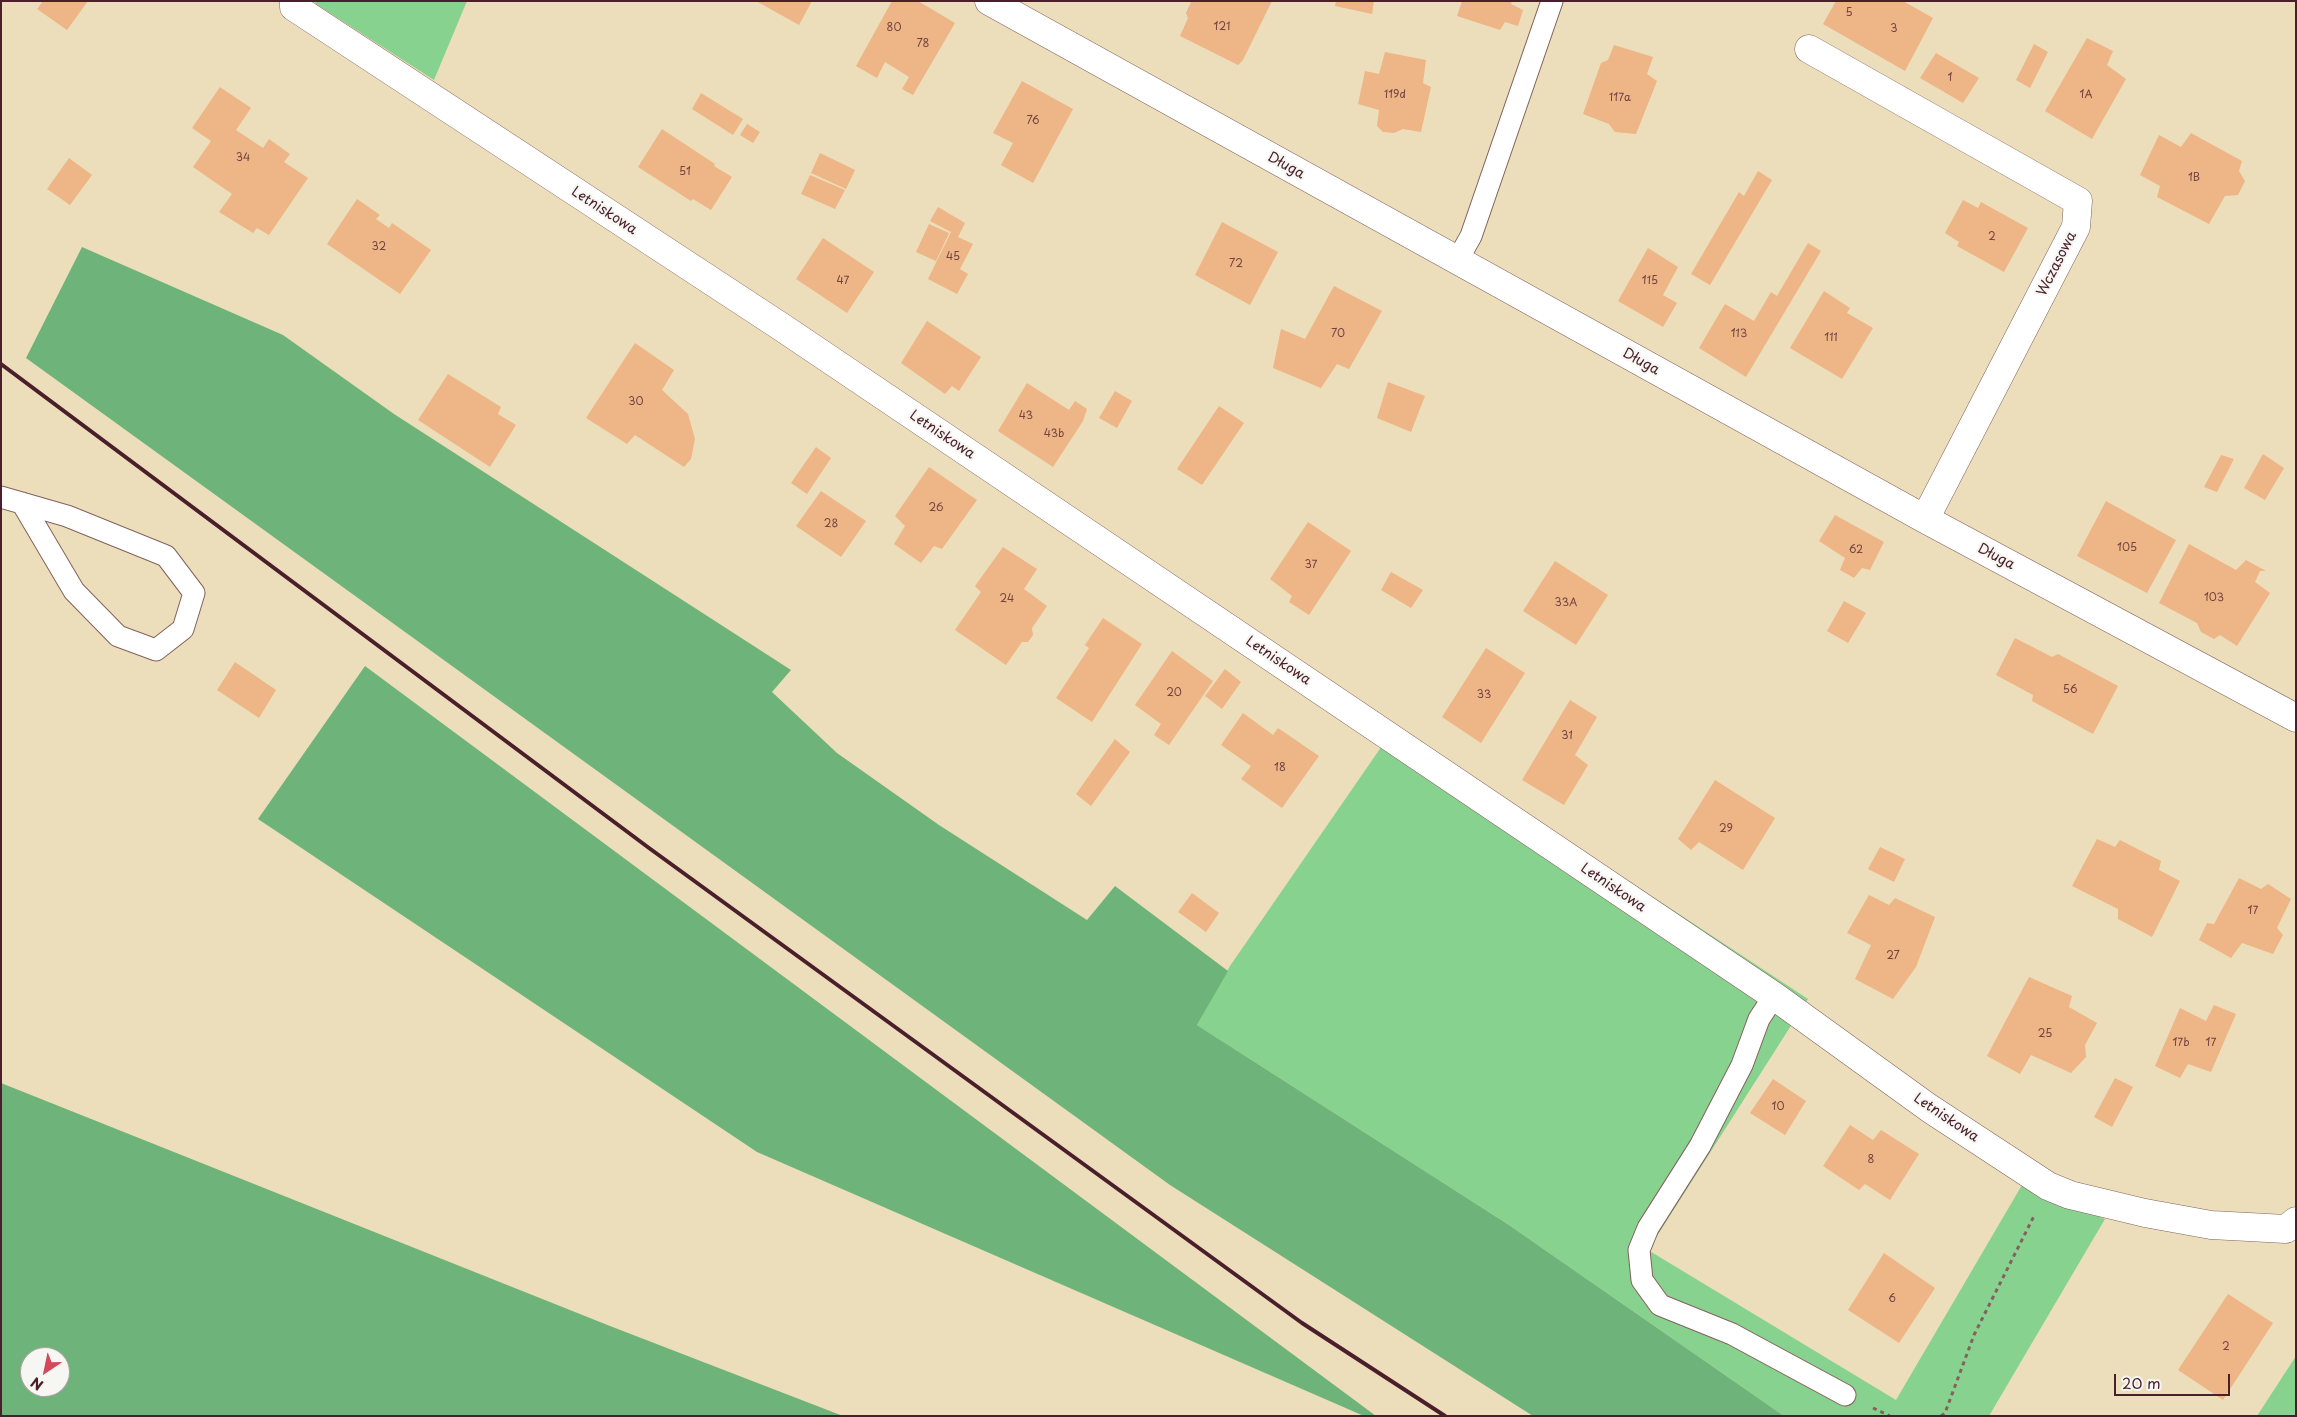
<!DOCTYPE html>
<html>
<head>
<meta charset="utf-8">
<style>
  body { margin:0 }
  #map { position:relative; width:2297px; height:1417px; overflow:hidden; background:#ecdeba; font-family:"Playpen Sans",sans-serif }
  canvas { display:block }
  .frame { position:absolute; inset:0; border:2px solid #4a1f2b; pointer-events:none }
  .north { position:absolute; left:20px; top:1347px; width:50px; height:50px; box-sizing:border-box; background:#f6f6f2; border:1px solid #b1a0a2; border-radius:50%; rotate:214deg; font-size:14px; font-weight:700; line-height:20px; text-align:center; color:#4a1f2b }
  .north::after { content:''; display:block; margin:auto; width:18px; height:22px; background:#d1495b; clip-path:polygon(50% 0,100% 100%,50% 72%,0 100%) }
  .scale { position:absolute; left:2114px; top:1374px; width:116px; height:22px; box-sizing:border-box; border:2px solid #4a1f2b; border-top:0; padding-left:6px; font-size:15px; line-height:18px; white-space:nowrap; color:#4a1f2b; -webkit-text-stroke:4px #f6f6f2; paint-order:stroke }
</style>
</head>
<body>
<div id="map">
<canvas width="2297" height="1417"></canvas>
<div class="frame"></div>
<div class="north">N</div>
<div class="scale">20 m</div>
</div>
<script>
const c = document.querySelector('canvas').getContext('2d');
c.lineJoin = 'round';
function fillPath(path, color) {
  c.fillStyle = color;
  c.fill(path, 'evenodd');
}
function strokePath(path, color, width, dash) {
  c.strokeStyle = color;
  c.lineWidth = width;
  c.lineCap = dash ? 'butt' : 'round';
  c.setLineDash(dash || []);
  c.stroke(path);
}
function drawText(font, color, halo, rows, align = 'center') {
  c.font = font + ' "Playpen Sans",sans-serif';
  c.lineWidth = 4.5;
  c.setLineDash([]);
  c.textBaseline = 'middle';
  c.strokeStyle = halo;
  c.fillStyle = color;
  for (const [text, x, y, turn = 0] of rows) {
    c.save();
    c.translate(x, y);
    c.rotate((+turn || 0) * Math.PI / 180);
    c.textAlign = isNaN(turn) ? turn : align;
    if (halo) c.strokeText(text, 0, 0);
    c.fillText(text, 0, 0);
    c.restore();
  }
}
fillPath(new Path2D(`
  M315 1H467L434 80 316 4Z
  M1395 727 1808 999 1648 1250 1896 1400 2022 1185 2105 1219 1989 1416H1784L1509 1225 1197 1025 1230 966Z
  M2296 1356V1416H2257Z`), '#88d28f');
fillPath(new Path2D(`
  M82 247 283 335 394 414 791 670 772 692 837 753 939 825 1087 920 1115 886 1228 971 1197 1025 1509 1225 1784 1416H1533L1170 1185 26 358Z
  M365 666 1376 1416H1364L757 1152 258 819Z
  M1 1083 610 1326 843 1416H1ZM30 1357H60V1387H30Z`), '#6eb47a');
fillPath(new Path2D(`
  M43 1H88L67 30 37 9Z
  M756 1H812L799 25Z
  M892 1H918L955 23 913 95 902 89 909 77 885 62 877 78 856 66Z
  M1199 1H1272L1243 60 1238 65 1180 36 1188 18 1186 13 1191 2Z
  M1336 1H1374L1372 14 1335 6Z
  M1462 1H1512L1511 4 1523 10 1518 26 1505 22 1500 30 1457 16Z
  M1836 1H1903L1933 18 1905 71 1823 24Z
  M2087 38 2113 51 2107 65 2126 79 2092 139 2045 111Z
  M2034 44 2048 52 2030 88 2016 80Z
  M1614 45 1653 57 1647 74 1657 81 1636 134 1615 132 1609 124 1583 114 1601 63 1608 60Z
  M1385 52 1426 60 1423 83 1431 87 1421 132 1403 129 1394 133 1383 132 1377 126 1379 110 1358 104 1365 71 1379 74Z
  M1936 53 1979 78 1963 103 1920 78Z
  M1022 81 1073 109 1033 183 1001 165 1013 143 993 133Z
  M220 87 251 108 236 130 263 148 269 139 290 154 284 162 308 178 269 235 257 228 253 233 219 212 232 194 193 167 211 141 192 128Z
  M701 93 743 119 733 135 692 109Z
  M747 124 760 132 753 143 740 135Z
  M662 129 715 164 714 166 732 177 711 210 693 199 691 201 638 167Z
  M2191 133 2242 161 2239 171 2245 181 2238 195 2225 196 2209 224 2157 197 2160 186 2140 175 2159 135 2181 147Z
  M820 153 855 170 846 189 811 173Z
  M69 158 92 175 70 205 47 189Z
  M1758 171 1772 180 1710 285 1691 274 1739 192 1744 196Z
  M810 175 845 190 835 209 801 194Z
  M357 199 380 215 376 219 389 228 392 223 431 250 400 294 327 244Z
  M1963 200 1978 208 1981 202 2028 228 2004 272 1957 246 1959 242 1945 233Z
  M938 207 965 223 958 237 973 244 960 269 968 274 957 294 928 279 951 232 930 221Z
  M1222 222 1278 252 1250 305 1195 275Z
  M929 224 949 233 936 261 916 252Z
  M823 238 874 272 847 313 796 279Z
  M1808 243 1821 251 1746 377 1699 348 1725 304 1754 321 1771 292 1777 296Z
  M1648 248 1678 267 1663 295 1677 303 1663 327 1618 301Z
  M1334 286 1382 311 1349 369 1337 364 1321 388 1273 368 1281 329 1305 339Z
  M1824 291 1850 308 1847 313 1873 328 1842 379 1790 348Z
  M927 321 981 357 959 391 952 386 945 394 901 363Z
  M635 343 674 370 662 390 688 414 695 439 691 459 684 467 635 435 627 444 586 418Z
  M448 374 501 407 498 414 516 425 490 467 418 420Z
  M1388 382 1425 396 1411 432 1377 418Z
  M1027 383 1069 410 1075 401 1087 409 1083 421 1053 467 998 431Z
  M1115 391 1132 401 1117 428 1099 418Z
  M1219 406 1244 423 1202 485 1177 469Z
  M816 447 831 458 807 494 791 483Z
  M2263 454 2284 468 2265 500 2244 488Z
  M2221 455 2234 459 2217 492 2204 487Z
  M929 467 977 500 942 549 934 546 921 563 894 544 905 526 895 516Z
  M821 491 866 521 841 557 796 526Z
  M2106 501 2176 540 2147 593 2077 556Z
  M1835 515 1884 542 1870 570 1862 568 1854 578 1840 570 1845 558 1819 541Z
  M1308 522 1351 551 1309 615 1289 602 1292 596 1270 579Z
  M2189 544 2236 570 2246 560 2266 571H2260L2255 582 2270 593 2237 646 2220 635 2214 639 2201 632 2197 623 2159 603Z
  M1003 547 1037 569 1024 589 1047 606 1032 628 1033 635 1028 642H1022L1006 665 955 630 981 592 975 586Z
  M1555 561 1608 595 1576 645 1523 611Z
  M1391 572 1423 590 1411 608 1381 590Z
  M1844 601 1866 613 1848 643 1827 631Z
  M1103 618 1142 644 1092 722 1056 698 1089 648 1085 645Z
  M2015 638 2052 657 2058 654 2118 686 2093 734 2032 701 2033 695 1996 675Z
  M1486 648 1525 673 1481 743 1442 717Z
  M1172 651 1213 681 1169 745 1154 735 1161 724 1135 705Z
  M235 662 276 690 259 718 217 690Z
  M1225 669 1241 682 1222 709 1205 696Z
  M1570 700 1597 717 1575 755 1588 765 1564 805 1522 780Z
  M1243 713 1273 735 1278 728 1319 756 1282 808 1241 779 1251 766 1221 745Z
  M1115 739 1130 752 1091 806 1076 794Z
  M1715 780 1775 818 1743 870 1699 842 1691 850 1678 839Z
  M2097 839 2115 847 2120 840 2161 861 2159 870 2180 881 2152 937 2118 919V909L2072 886Z
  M1880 847 1905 859 1894 882 1868 869Z
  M2239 878 2261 889 2268 884 2291 899 2277 928 2283 935 2273 954 2242 943 2231 958 2199 940 2207 923 2214 924Z
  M1192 893 1219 913 1206 932 1178 912Z
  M1869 895 1889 905 1895 898 1935 917 1916 967 1893 999 1855 979 1871 945 1847 933Z
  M2029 977 2072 996 2069 1007 2097 1023 2085 1045 2086 1057 2071 1073 2031 1055 2020 1074 1987 1056Z
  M2214 1005 2236 1014 2211 1072 2188 1064 2180 1078 2155 1066 2180 1008 2206 1021Z
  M2115 1078 2133 1087 2112 1127 2094 1117Z
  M1773 1079 1806 1101 1785 1135 1750 1113Z
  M1850 1125 1873 1140 1881 1130 1919 1154 1890 1200 1865 1184 1859 1190 1823 1166Z
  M1884 1253 1935 1288 1899 1343 1848 1310Z
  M2228 1294 2273 1323 2223 1400 2178 1370Z`), '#eeb586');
const lane = new Path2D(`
  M1457 261 1471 236 1552 1
  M1 497 67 516 166 556 194 593 183 629 156 650 118 636 74 591 22 503
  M1774 996 1759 1019 1742 1065 1700 1146 1648 1228 1639 1250 1642 1280 1660 1305 1732 1334 1845 1395`);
const street = new Path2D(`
  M294 1V7L783 328 1774 996 1929 1108 2048 1186 2070 1195 2145 1213 2211 1225 2286 1229 2296 1221
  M989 1 1925 519 2296 718
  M1809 49 2078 201 2076 227 1925 519`);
strokePath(lane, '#83625d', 23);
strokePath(street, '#83625d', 29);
strokePath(new Path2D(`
  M1873 1408 1890 1416
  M1941 1416 1945 1413 1974 1335 2034 1216`), '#83625d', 3, [4, 4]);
strokePath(lane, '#fff', 21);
strokePath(street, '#fff', 28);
strokePath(new Path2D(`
  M1 364 649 848 1302 1323 1445 1416`), '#4a1f2b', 4);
drawText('11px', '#734442', null, [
  ["5",1849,13],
  ["121",1222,27],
  ["80",894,28],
  ["3",1894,29],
  ["78",923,44],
  ["1",1950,78],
  ["119d",1395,95],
  ["1A",2086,95],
  ["117a",1620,98],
  ["76",1033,121],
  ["34",243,158],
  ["51",685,172],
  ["1B",2194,178],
  ["2",1992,237],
  ["32",379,247],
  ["45",953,257],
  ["72",1236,264],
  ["47",843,281],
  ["115",1650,281],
  ["70",1338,334],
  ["113",1739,334],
  ["111",1831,338],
  ["30",636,402],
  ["43",1026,416],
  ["43b",1054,434],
  ["26",936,508],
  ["28",831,524],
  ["105",2127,548],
  ["62",1856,550],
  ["37",1311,565],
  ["103",2214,598],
  ["24",1007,599],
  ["33A",1566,603],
  ["56",2070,690],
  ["20",1174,693],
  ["33",1484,695],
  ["31",1567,736],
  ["18",1280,768],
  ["29",1726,829],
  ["17",2253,911],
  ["27",1893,956],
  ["25",2045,1034],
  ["17b",2181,1043],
  ["17",2211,1043],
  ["10",1778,1107],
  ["8",1871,1160],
  ["6",1892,1299],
  ["2",2226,1347]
]);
drawText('14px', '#4a1f2b', '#f6f6f2', [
  ["Długa",1286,166,29],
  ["Letniskowa",604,211,33],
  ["Wczasowa",2057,264,-63],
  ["Długa",1641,362,29],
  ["Letniskowa",942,435,34],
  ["Długa",1996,557,28],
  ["Letniskowa",1278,661,34],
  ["Letniskowa",1613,888,34],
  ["Letniskowa",1946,1118,34]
]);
</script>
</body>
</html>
